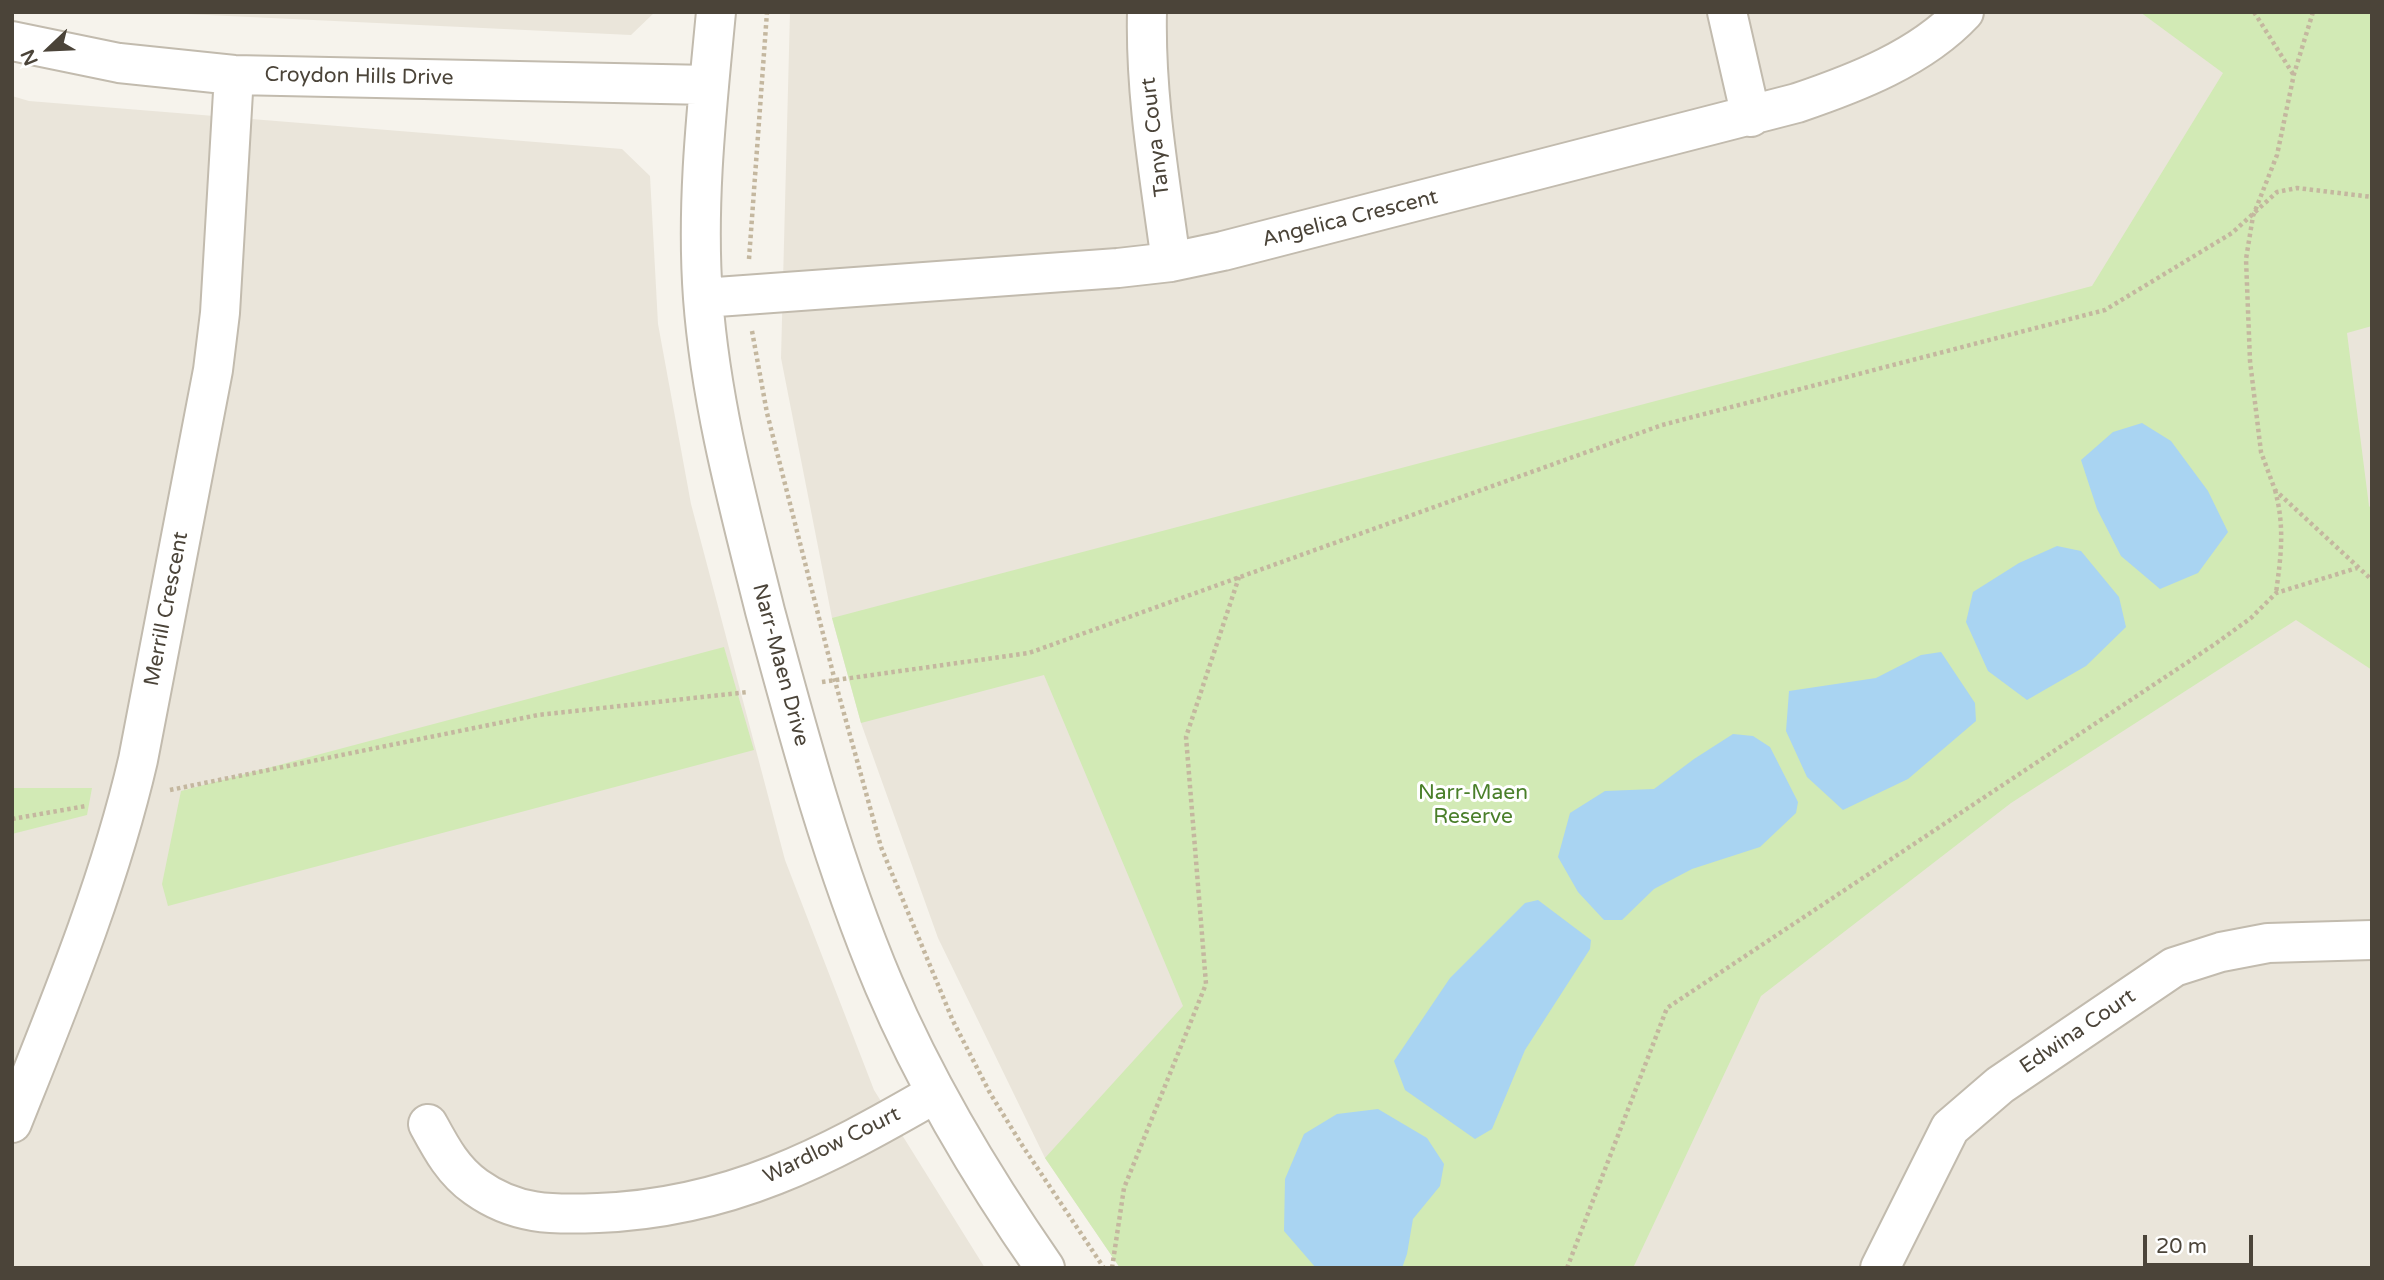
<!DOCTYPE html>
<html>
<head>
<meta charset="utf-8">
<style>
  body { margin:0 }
  #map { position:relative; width:2384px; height:1280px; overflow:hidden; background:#f6f3ec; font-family:"Varela Round",sans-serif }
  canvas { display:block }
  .frame { position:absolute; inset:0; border:14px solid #4b4439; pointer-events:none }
  .north { position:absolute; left:14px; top:14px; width:70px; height:70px; -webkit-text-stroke:5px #fff; paint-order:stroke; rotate:247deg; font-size:19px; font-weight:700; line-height:28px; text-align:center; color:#4b4439 }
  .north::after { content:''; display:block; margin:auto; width:24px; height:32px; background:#4b4439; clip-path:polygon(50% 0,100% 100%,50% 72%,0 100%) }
  .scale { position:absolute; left:2143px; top:1235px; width:110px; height:32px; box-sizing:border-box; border:4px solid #4b4439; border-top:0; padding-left:9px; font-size:21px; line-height:24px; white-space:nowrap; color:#4b4439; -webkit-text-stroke:5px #fff; paint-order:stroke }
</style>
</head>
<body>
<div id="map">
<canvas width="2384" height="1280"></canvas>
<div class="frame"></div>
<div class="north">N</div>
<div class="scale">20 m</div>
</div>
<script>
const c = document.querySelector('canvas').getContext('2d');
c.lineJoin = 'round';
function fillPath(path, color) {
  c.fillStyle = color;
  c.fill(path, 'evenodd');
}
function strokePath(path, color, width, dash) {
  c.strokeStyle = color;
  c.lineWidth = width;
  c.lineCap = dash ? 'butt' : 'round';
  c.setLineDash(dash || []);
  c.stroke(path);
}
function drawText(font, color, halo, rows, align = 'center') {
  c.font = font + ' "Varela Round",sans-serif';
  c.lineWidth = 6;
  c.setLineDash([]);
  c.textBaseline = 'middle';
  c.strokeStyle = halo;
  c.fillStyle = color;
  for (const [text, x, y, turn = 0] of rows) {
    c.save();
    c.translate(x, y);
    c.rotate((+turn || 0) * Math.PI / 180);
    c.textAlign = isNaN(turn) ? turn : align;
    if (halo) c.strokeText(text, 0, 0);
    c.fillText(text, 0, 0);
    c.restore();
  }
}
fillPath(new Path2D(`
  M144 12H655L631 35Z
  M790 12H2372V1268H1120L1045 1158 938 938 861 723 832 618 781 358Z
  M12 96 29 101 622 149 650 176 658 324 691 504 785 860 874 1090 985 1268H12Z`), '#eae5da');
fillPath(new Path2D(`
  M2140 12H2372V326L2347 333 2369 506 2372 509V670L2296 620 2011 803 1761 996 1633 1268H1120L1045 1158 1183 1006 1044 675 861 723 832 618 2092 286 2223 73Z
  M724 647 754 750 168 906 162 884 181 791Z
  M12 788H92L87 815 12 834Z`), '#d2eab5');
fillPath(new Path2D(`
  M2142 423 2171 441 2208 491 2228 532 2198 573 2160 589 2121 556 2097 509 2081 460 2113 432Z
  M2057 546 2081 551 2119 597 2126 627 2086 666 2027 700 1988 671 1966 622 1973 592 2019 563Z
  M1941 652 1975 703 1976 721 1908 779 1843 810 1807 777 1786 731 1789 691 1876 678 1921 655Z
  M1733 734 1753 736 1770 747 1798 802 1796 813 1760 847 1692 869 1654 889 1622 920H1604L1578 892 1558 857 1570 813 1605 791 1654 789 1694 759Z
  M1538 900 1591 940 1590 949 1525 1050 1492 1129 1475 1139 1405 1090 1394 1061 1450 978 1525 903Z
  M1378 1109 1427 1138 1444 1164 1440 1186 1413 1219 1407 1254 1402 1268H1316L1284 1231 1285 1179 1304 1134 1337 1114Z`), '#a9d4f2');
const minor = new Path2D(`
  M716 12C707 107 696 202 703 298 711 405 739 507 765 611 799 737 833 864 884 985 926 1084 983 1179 1045 1268
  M1147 12C1145 96 1160 179 1171 262
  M1727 12 1751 117
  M12 41 119 63 234 75 709 85
  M703 298 1118 268 1171 262 1223 251 1797 103C1856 83 1921 58 1964 12
  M12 1123C59 1005 109 885 138 760L213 370 220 313 234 75
  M428 1124C441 1148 453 1171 476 1187 515 1215 552 1215 598 1213 730 1208 825 1157 936 1093
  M1880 1268 1950 1128 2000 1085 2174 967 2221 952 2268 943 2372 940`);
strokePath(minor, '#c2bbae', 42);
strokePath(new Path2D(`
  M2254 12 2293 74
  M2313 12 2294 74 2277 155 2253 216 2246 259 2250 361 2261 452 2275 490 2372 580
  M749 259 767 12
  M752 331 767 413 835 681 881 847 953 1021 990 1093 1022 1145 1104 1268
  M2275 490C2285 527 2281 556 2276 593
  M822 682 1029 653 1662 425 2105 310 2232 233 2277 192 2297 188 2372 197
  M170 790 538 715 748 692
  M12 819 86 806
  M1112 1268 1124 1188 1206 984 1186 737 1239 577
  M1567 1268 1667 1008 2215 644 2251 618 2276 593 2357 568`), '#c4b79f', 4.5, [3.5, 3.5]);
strokePath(minor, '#fff', 38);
drawText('21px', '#4b4439', '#fff', [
  ["Croydon Hills Drive",359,77,1],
  ["Tanya Court",1156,137,-97],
  ["Angelica Crescent",1350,219,-14],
  ["Merrill Crescent",167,609,-79],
  ["Narr-Maen Drive",780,665,75],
  ["Edwina Court",2078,1032,-34],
  ["Wardlow Court",832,1146,-26]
]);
drawText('21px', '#4a7f2a', '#fff', [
  ["Narr-Maen",1473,793],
  ["Reserve",1473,817]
]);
</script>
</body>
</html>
